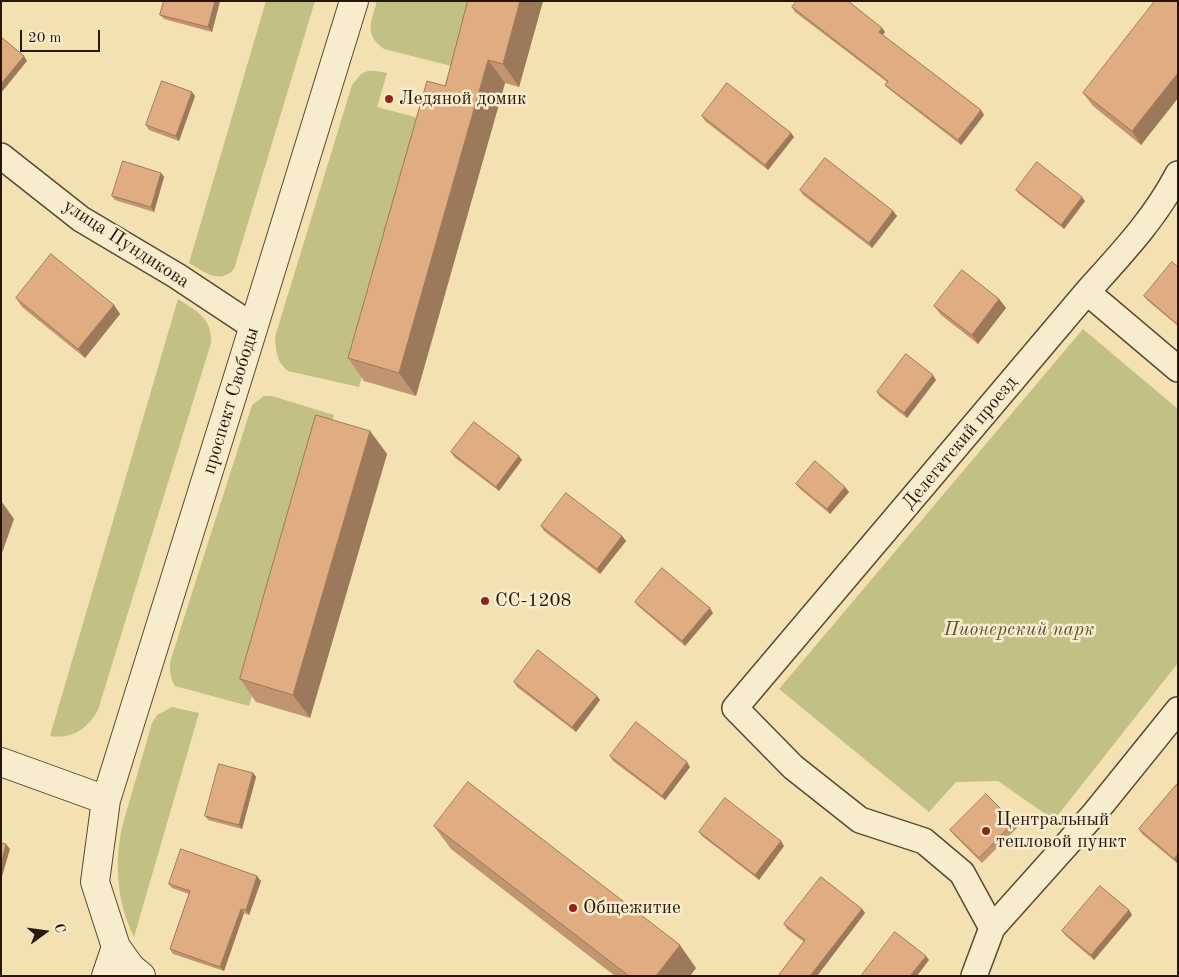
<!DOCTYPE html>
<html>
<head>
<meta charset="utf-8">
<style>
  body { margin:0 }
  #map { position:relative; width:1179px; height:977px; overflow:hidden; background:#f3e1b1; font-family:"Old Standard TT",serif }
  canvas { display:block }
  .frame { position:absolute; inset:0; border:2px solid #28150c; pointer-events:none }
  .north { position:absolute; left:20px; top:907px; width:50px; height:50px; -webkit-text-stroke:4px #f7eccc; paint-order:stroke; rotate:76deg; font-size:14px; font-weight:700; line-height:20px; text-align:center; color:#28150c }
  .north::after { content:''; display:block; margin:auto; width:18px; height:22px; background:#28150c; clip-path:polygon(50% 0,100% 100%,50% 72%,0 100%) }
  .scale { position:absolute; left:20px; top:30px; width:80px; height:22px; box-sizing:border-box; border:2px solid #28150c; border-top:0; padding-left:6px; font-size:15px; line-height:18px; white-space:nowrap; color:#28150c; -webkit-text-stroke:4px #f7eccc; paint-order:stroke }
</style>
</head>
<body>
<div id="map">
<canvas width="1179" height="977"></canvas>
<div class="frame"></div>
<div class="north">С</div>
<div class="scale">20 m</div>
</div>
<script>
const c = document.querySelector('canvas').getContext('2d');
c.lineJoin = 'round';
function fillPath(path, color) {
  c.fillStyle = color;
  c.fill(path, 'evenodd');
}
function strokePath(path, color, width, dash) {
  c.strokeStyle = color;
  c.lineWidth = width;
  c.lineCap = dash ? 'butt' : 'round';
  c.setLineDash(dash || []);
  c.stroke(path);
}
function drawText(font, color, halo, rows, align = 'center') {
  c.font = font + ' "Old Standard TT",serif';
  c.lineWidth = 5;
  c.setLineDash([]);
  c.textBaseline = 'middle';
  c.strokeStyle = halo;
  c.fillStyle = color;
  for (const [text, x, y, turn = 0] of rows) {
    c.save();
    c.translate(x, y);
    c.rotate((+turn || 0) * Math.PI / 180);
    c.textAlign = isNaN(turn) ? turn : align;
    if (halo) c.strokeText(text, 0, 0);
    c.fillText(text, 0, 0);
    c.restore();
  }
}
fillPath(new Path2D(`
  M266 1H315L234 269C219 285 205 272 189 263Z
  M377 1H485L467 70 384 49C364 35 371 21 377 1Z
  M368 71H376L387 73 377 107 434 122 359 387 288 371C276 361 276 351 275 337L352 85 361 74Z
  M178 299C197 312 212 317 211 343L98 710C87 730 72 739 50 736Z
  M1083 329 1178 409V663L1054 820 998 781 956 782 929 812 779 689Z
  M264 396H272L334 415 249 706 175 686C170 678 170 671 170 662L252 405Z
  M172 707 199 713 134 937C117 902 114 865 122 827L152 723 157 715Z`), '#c3c086');
const minor = new Path2D(`
  M1 156 81 219 177 276 254 327
  M1087 292 1178 369
  M992 928 962 873 924 841 860 820 793 767 735 708 1087 292C1121 254 1154 220 1178 174
  M974 976 992 928 1094 814 1178 710`);
const tertiary = new Path2D(`
  M1 762 106 800
  M106 976 116 947
  M141 976 131 968 116 947 95 882 106 800 243 361 354 1`);
strokePath(minor, '#5b4835', 28);
strokePath(tertiary, '#5b4835', 30);
strokePath(minor, '#f7eccc', 25);
strokePath(tertiary, '#f7eccc', 28);
fillPath(new Path2D(`
  M164 1H220L212 32 164 19 160 15Z
  M468 1H543L519 87 505 83 416 396 364 381 348 358 445 86Z
  M1178 1V98L1141 145 1093 106 1083 93Z
  M792 7 882 28 885 32 883 35 981 110 984 115 961 145 889 89 885 85 887 82 795 12Z
  M195 96 179 141 149 130 146 125Z
  M702 116 791 133 794 137 768 170 705 121Z
  M161 173 164 177 154 212 115 200 112 196Z
  M800 190 893 211 897 216 872 248 803 195Z
  M1016 190 1085 201 1064 229 1019 194Z
  M1178 267V326L1147 300 1144 296Z
  M16 298 114 305 120 314 85 358 22 307Z
  M999 299 1006 308 978 344 941 315 934 306Z
  M936 380 907 418 880 397 877 392Z
  M370 431 387 454 310 718 256 702 240 679Z
  M451 452 522 460 499 491 454 457Z
  M796 484 845 487 849 492 830 514 799 488Z
  M541 526 622 536 626 541 600 574 544 531Z
  M635 602 713 613 685 646 638 606Z
  M514 682 597 696 600 700 576 732 517 687Z
  M610 756 690 767 665 800 613 761Z
  M253 773 256 777 242 829 208 820 205 816Z
  M1178 783V862L1177 863 1142 834 1139 829Z
  M1014 822 1018 827 982 863 954 835 950 830Z
  M434 826 696 968 690 976H615L451 849Z
  M699 832 784 846 759 880 702 836Z
  M261 881 249 915 244 913 224 971 173 954 170 949 189 894 172 888 169 884Z
  M862 909 865 913 817 976H778L804 942 787 929 784 924Z
  M1129 910 1132 915 1094 960 1066 936 1062 931Z`), '#c19570');
fillPath(new Path2D(`
  M215 1H220L212 32 208 27Z
  M520 1H543L519 87 503 64Z
  M882 28 885 32 882 36 879 32Z
  M24 56 27 61 1 93V84Z
  M488 60 505 83 416 396 399 373Z
  M1178 73V98L1141 145 1132 131Z
  M192 92 195 96 179 141 176 136Z
  M981 110 984 115 961 145 958 140Z
  M791 133 794 137 768 170 765 165Z
  M161 173 164 177 154 212 151 207Z
  M1082 197 1085 201 1064 229 1061 225Z
  M893 211 897 216 872 248 869 243Z
  M999 299 1006 308 978 344 972 335Z
  M114 305 120 314 85 358 78 349Z
  M933 375 936 380 907 418 904 413Z
  M370 431 387 454 310 718 293 695Z
  M519 456 522 460 499 491 496 487Z
  M845 487 849 492 830 514 827 509Z
  M2 502 14 519 1 556V504Z
  M622 536 626 541 600 574 597 569Z
  M710 608 713 613 685 646 682 641Z
  M597 696 600 700 576 732 572 727Z
  M687 762 690 767 665 800 662 796Z
  M253 773 256 777 242 829 239 825Z
  M781 841 784 846 759 880 755 875Z
  M6 844 10 849 1 880V864Z
  M1178 854V862L1177 863 1174 859Z
  M257 876 261 881 249 915 246 910Z
  M241 909 244 913 224 971 220 967Z
  M862 909 865 913 817 976H810Z
  M1129 910 1132 915 1094 960 1091 955Z
  M680 945 696 968 690 976H656Z
  M926 956 929 960 917 976H910Z`), '#9d795b');
const building = new Path2D(`
  M164 1H215L208 27 160 15Z
  M468 1H520L503 64 488 60 399 373 348 358 427 81 445 86Z
  M797 1H848L882 28 879 32 981 110 958 140 885 85 888 81 792 7Z
  M1155 1H1178V73L1132 131 1083 93Z
  M1 37 24 56 1 84Z
  M162 81 192 92 176 136 146 125Z
  M727 83 791 133 765 165 702 116Z
  M825 158 893 211 869 243 800 190Z
  M123 161 161 173 151 207 112 196Z
  M1037 162 1082 197 1061 225 1016 190Z
  M51 254 114 305 78 349 16 298Z
  M1172 262 1178 267V325L1144 296Z
  M962 270 999 299 972 335 934 306Z
  M906 354 933 375 904 413 877 392Z
  M316 415 370 431 293 695 240 679Z
  M474 422 519 456 496 487 451 452Z
  M815 461 845 487 827 509 796 484Z
  M566 493 622 536 597 569 541 526Z
  M662 568 710 608 682 641 635 602Z
  M538 650 597 696 572 727 514 682Z
  M636 722 687 762 662 796 610 756Z
  M219 764 253 773 239 825 205 816Z
  M468 782 680 945 656 976H629L434 826Z
  M1178 783V854L1174 859 1139 829Z
  M986 794 1014 822 979 858 950 830Z
  M725 798 781 841 755 875 699 832Z
  M1 843 6 844 1 864Z
  M181 849 257 876 246 910 241 909 220 967 170 949 190 891 169 884Z
  M821 877 862 909 810 976H778L805 940 784 924Z
  M1100 886 1129 910 1091 955 1062 931Z
  M895 932 926 956 910 976H861Z`);
fillPath(building, '#e0ad82');
strokePath(building, '#9d795b', 1);
for (const [x, y, r, color] of [
  [389,99,5,"#8f2418"],
  [485,601,5,"#8f2418"],
  [986,831,5,"#8f2418"],
  [573,908,5,"#8f2418"]
]) {
  const dot = new Path2D();
  dot.arc(x, y, r, 0, 2 * Math.PI);
  c.fillStyle = color;
  c.fill(dot);
  strokePath(dot, '#f7eccc', 2);
}
drawText('19px', '#28150c', '#f7eccc', [
  ["Ледяной домик",399,99],
  ["СС-1208",495,601],
  ["Центральный",996,820],
  ["тепловой пункт",996,842],
  ["Общежитие",583,908]
], 'left');
drawText('19px', '#28150c', '#f7eccc', [
  ["улица Пундикова",126,244,33],
  ["проспект Свободы",231,401,-73],
  ["Делегатский проезд",960,443,-50]
]);
drawText('italic 19px', '#5e5137', '#f7eccc', [
  ["Пионерский парк",1019,630]
]);
</script>
</body>
</html>
